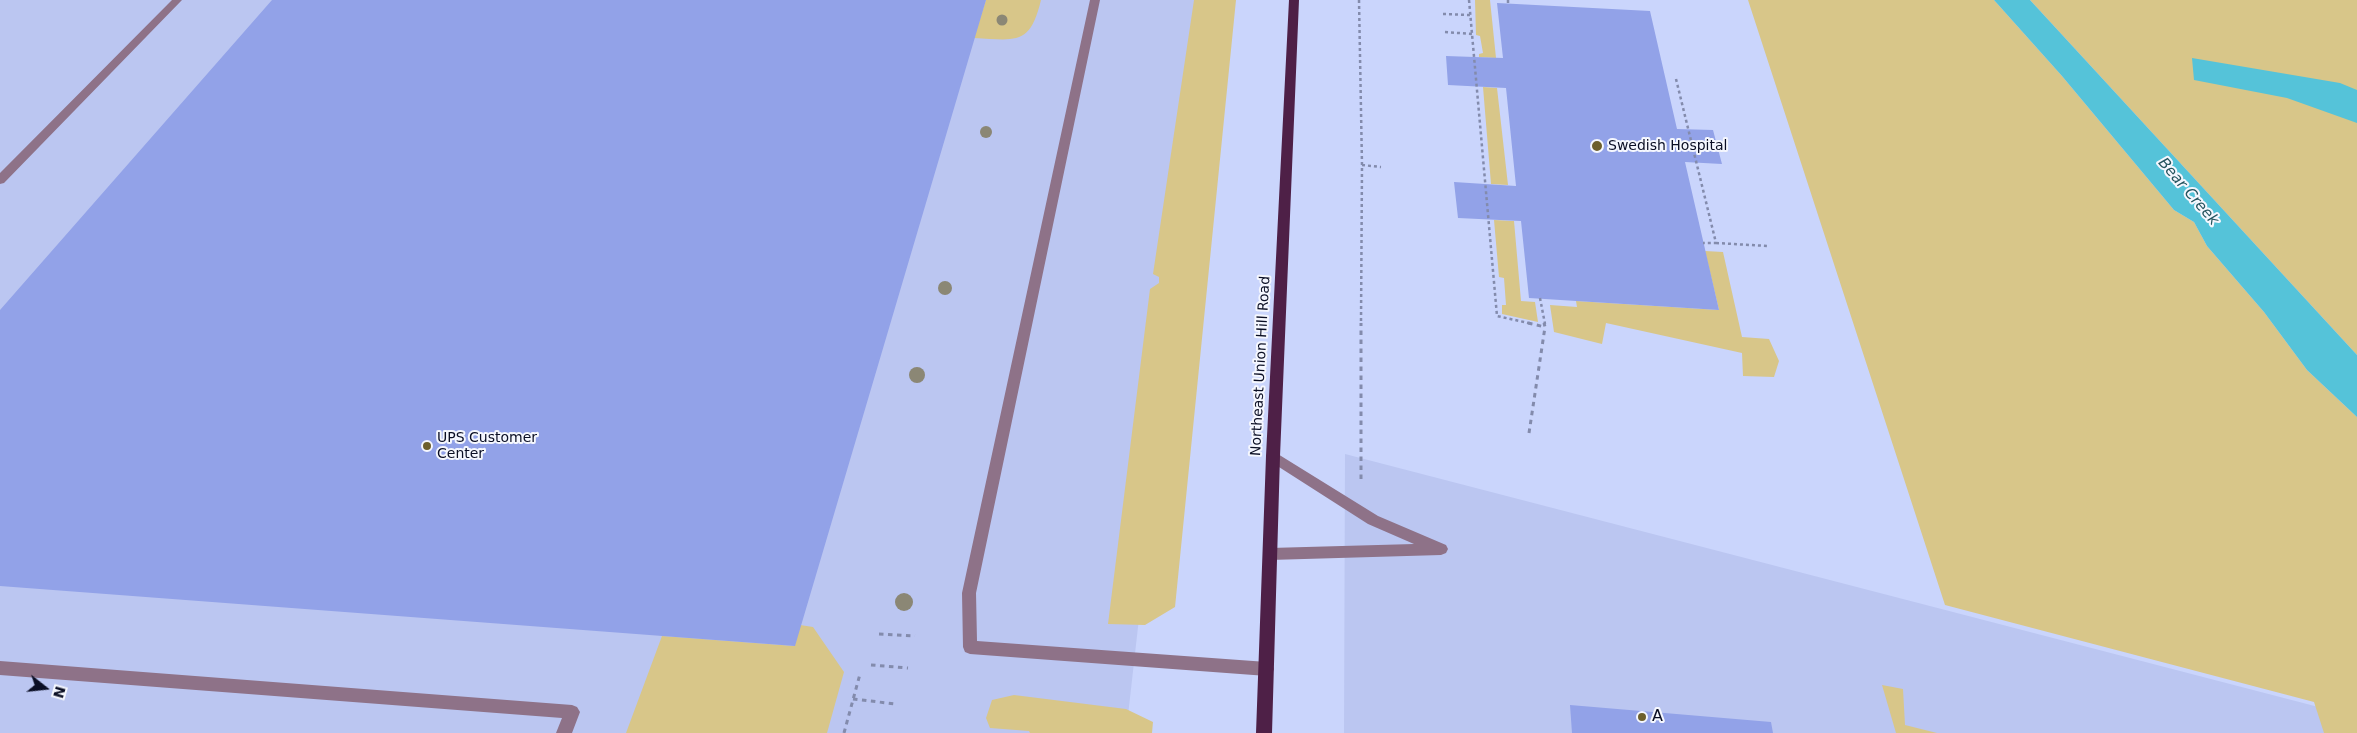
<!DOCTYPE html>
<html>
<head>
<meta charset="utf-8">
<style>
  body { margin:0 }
  #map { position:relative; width:2357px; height:733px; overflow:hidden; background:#cad5fc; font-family:"DejaVu Sans",sans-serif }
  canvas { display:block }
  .north { position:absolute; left:20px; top:663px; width:50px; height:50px; -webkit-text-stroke:4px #f5f7fe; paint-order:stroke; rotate:106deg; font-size:14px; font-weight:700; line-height:20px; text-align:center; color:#0a0e24 }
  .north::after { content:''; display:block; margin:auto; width:18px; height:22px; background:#0a0e24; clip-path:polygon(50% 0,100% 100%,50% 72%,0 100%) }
</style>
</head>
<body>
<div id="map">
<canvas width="2357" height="733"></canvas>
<div class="north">N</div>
</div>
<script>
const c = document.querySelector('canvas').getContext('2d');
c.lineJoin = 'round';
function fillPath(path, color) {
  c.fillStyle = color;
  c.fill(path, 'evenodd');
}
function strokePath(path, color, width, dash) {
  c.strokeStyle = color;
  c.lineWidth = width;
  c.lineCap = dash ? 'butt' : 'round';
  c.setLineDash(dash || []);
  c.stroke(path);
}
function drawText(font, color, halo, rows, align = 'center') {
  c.font = font + ' "DejaVu Sans",sans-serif';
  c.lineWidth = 4;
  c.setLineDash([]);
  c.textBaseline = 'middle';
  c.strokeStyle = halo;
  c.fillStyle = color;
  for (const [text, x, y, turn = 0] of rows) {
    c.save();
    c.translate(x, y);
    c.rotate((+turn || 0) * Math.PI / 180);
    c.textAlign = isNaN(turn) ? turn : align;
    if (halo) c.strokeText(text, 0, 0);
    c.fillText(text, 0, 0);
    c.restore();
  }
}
fillPath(new Path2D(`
  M0 0H1209L1126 733H0Z
  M1345 454 2357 717V733H1344Z`), '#bbc6f1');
fillPath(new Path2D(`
  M986 0H1041C1030 46 1016 40 974 38Z
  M1194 0H1236L1175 607 1145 625 1108 624 1150 289 1159 283V277L1153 274Z
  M1475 0H1490L1496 58 1479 57V54L1483 53 1480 36 1476 35Z
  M1748 0H1994L2062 76 2174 210 2194 222 2207 246 2264 312 2307 370 2357 417V733H2324L2314 702 1945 605Z
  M2030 0H2357V355Z
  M1483 87 1497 88 1508 185 1491 184Z
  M1494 220 1514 221 1521 301 1535 302 1538 322 1502 314V305H1506L1504 278 1499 277Z
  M1705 251 1723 252 1742 337 1769 339 1779 361 1774 377 1743 376 1742 353 1606 323 1602 344 1554 332 1550 305 1577 307 1576 301 1719 310Z
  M800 625 813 627 844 672 827 733H626L662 636 794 646Z
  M1882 685 1903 689 1905 725 1937 733H1896Z
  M1014 695 1126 709 1153 722 1152 733H1030L1029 731 990 728 986 718 992 700Z`), '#d8c689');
fillPath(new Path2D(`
  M1994 0H2030L2357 355V417L2307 370 2264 312 2207 246 2194 222 2174 210 2062 76Z
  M2192 58 2340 83 2357 90V123L2287 98 2194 80Z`), '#55c3d9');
fillPath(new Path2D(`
  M272 0H986L795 646 0 586V310Z
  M1497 3 1650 11 1677 129 1713 130 1722 164 1685 162 1719 310 1529 298 1521 221 1458 218 1454 182 1516 186 1506 88 1448 85 1446 56 1503 58Z
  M1570 705 1771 722 1773 733H1572Z`), '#92a2e8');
strokePath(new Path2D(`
  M1359 0 1362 165 1361 324
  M1469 0 1497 316 1533 324
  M1508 0V4
  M1443 14 1470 15
  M1445 32 1472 34
  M1676 79 1716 243H1703
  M1362 165 1381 167
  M1716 243 1768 246
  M1540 298 1545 324`), '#838bac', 2.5, [3, 3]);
strokePath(new Path2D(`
  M1528 323 1545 327 1544 323
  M1529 433 1545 327
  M1361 479V323
  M879 634 915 636
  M871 665 908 668
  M853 699 896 704
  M844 733 860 674`), '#838bac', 3, [4.5, 4.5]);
fillPath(new Path2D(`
  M172 0H182L4 183 0 184V173Z
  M1090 0H1100L976 593 977 641 1267 662 1272 664 1274 669 1272 674 1267 676 970 654 965 652 963 647 962 593Z
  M1273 451 1378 516 1446 545 1448 549 1446 553 1441 555 1270 560 1265 558 1263 554 1265 550 1270 548 1414 544 1368 524 1268 460 1266 456 1268 452Z
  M0 661 572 705 577 707 580 712 572 733H556L562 718 0 675Z`), '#8e7288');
fillPath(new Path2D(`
  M1289 0H1299L1280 456 1272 733H1256L1266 456Z`), '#4e2047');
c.fillStyle = '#8b8775';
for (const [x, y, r] of [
  [1002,20,5.5],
  [986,132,6],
  [945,288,7],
  [917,375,8],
  [904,602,9]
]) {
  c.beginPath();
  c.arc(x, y, r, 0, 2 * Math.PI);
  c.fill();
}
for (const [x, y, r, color] of [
  [1597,146,6,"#6d5f2c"],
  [427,446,5,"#6d5f2c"],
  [1642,717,5,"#6d5f2c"]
]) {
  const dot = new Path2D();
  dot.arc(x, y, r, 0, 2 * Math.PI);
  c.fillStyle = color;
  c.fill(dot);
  strokePath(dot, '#f5f7fe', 2);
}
drawText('14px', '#0a0e24', '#f5f7fe', [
  ["Swedish Hospital",1608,146],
  ["UPS Customer",437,438],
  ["Center",437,454]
], 'left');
drawText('14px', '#0a0e24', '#f5f7fe', [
  ["Northeast Union Hill Road",1261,366,-87]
]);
drawText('italic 15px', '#25545e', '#f5f7fe', [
  ["Bear Creek",2188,192,49]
]);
drawText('16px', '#0a0e24', '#f5f7fe', [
  ["A",1652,717]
], 'left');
</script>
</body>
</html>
